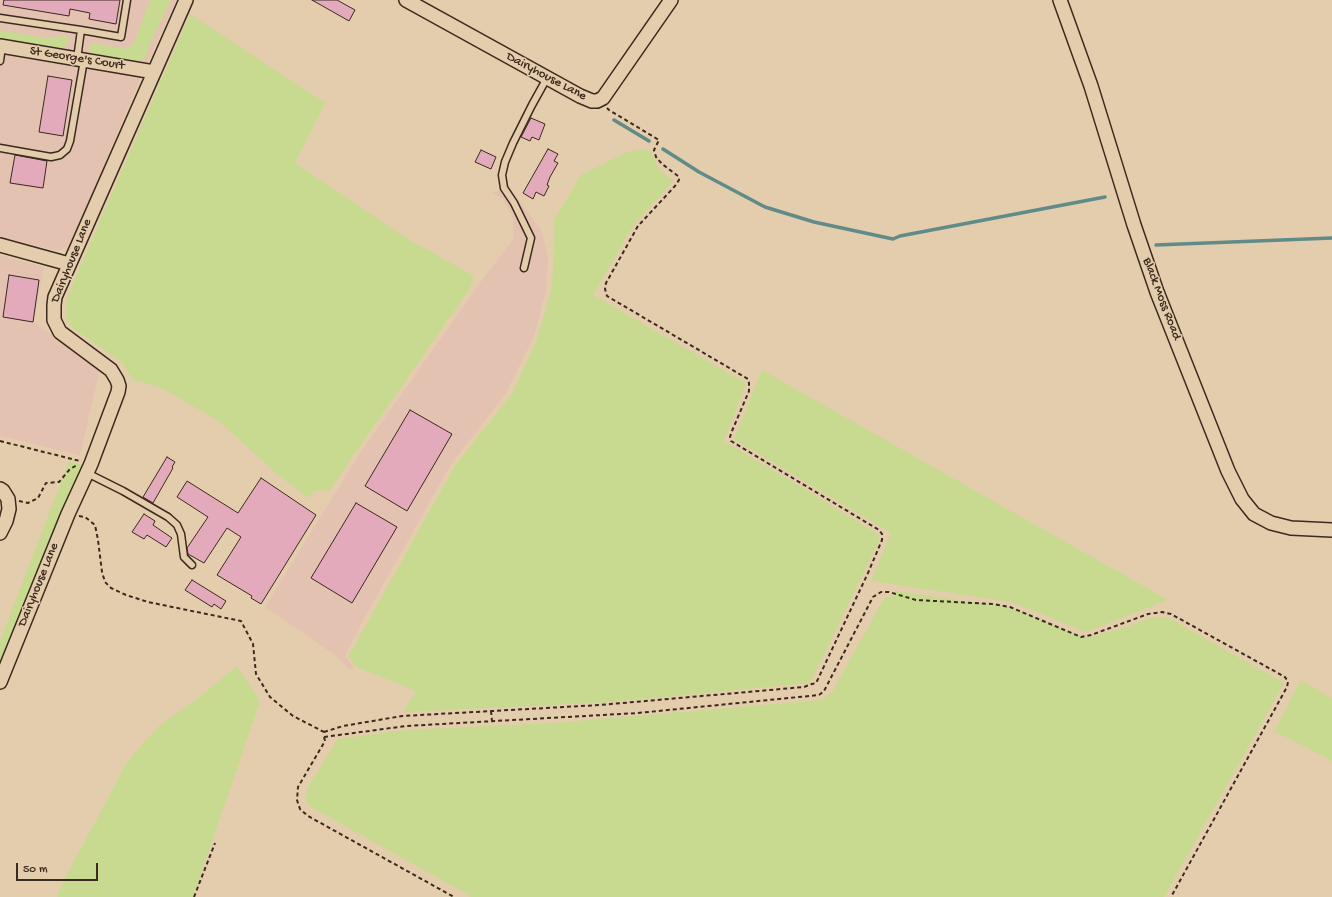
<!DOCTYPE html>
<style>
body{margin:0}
#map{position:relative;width:1332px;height:897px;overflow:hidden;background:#e4cdad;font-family:"Gochi Hand",sans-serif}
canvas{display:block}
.scale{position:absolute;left:16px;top:863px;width:82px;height:18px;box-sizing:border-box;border:2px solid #3b2a1e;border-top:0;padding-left:5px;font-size:12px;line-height:14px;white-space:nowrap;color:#3b2a1e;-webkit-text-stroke:3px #e4cdad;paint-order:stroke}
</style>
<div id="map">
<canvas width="1332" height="897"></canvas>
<div class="scale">50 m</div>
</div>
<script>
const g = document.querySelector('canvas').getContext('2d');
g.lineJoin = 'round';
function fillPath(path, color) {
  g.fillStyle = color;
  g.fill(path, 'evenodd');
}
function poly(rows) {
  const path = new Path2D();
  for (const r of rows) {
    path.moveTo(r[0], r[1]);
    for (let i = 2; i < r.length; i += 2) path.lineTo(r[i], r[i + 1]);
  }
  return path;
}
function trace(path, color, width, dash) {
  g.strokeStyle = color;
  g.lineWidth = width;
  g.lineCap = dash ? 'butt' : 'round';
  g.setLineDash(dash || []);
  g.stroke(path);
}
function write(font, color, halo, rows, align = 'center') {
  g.font = font + ' "Gochi Hand",sans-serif';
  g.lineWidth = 3;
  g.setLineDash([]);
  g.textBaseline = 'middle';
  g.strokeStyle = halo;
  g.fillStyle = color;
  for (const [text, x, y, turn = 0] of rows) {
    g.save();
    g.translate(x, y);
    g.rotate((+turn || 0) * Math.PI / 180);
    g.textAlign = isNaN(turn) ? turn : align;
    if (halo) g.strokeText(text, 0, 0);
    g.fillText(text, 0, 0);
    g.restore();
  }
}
fillPath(poly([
 [0,0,177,0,150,56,78,226,67,248,58,251,0,237],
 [509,186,542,232,548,257,546,290,534,337,506,393,450,466,360,626,345,656,354,667,350,670,335,655,265,607,358,456,482,280,514,238,513,218,503,199,492,193],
 [0,255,44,267,34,322,100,369,80,455,0,436]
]), '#e4c2b1');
fillPath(poly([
 [150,0,171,0,148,48,147,56,139,61,131,61,93,55,89,51,91,43,128,49,134,43],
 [190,14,308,92,326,102,295,163,403,236,474,276,470,288,328,492,321,490,314,491,309,498,278,475,219,421,159,387,132,379,122,362,71,327,66,317,67,298,77,274],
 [0,30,46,38,54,38,60,36,68,37,69,40,66,46,62,48,51,48,0,39],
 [642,149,652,152,656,164,662,173,674,180,634,225,593,295,746,383,724,441,803,488,876,533,879,537,879,541,810,683,611,702,403,712,416,691,357,667,348,657,393,577,454,467,512,394,537,339,552,288,554,247,554,220,581,175,627,152],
 [762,370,1168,600,1086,632,1011,602,871,581,891,533,734,439],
 [69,461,84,465,0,669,0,641],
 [897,591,1008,607,1086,638,1126,627,1149,618,1167,617,1284,683,1164,897,471,897,465,893,311,807,306,800,307,788,338,739,405,730,552,723,821,700,832,692,883,600],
 [237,666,260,701,193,897,57,897,64,880,129,759,159,726,202,695],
 [1301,680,1332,698,1332,761,1278,733,1274,732]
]), '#c7da8f');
trace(poly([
 [614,120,649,141],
 [663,149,699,172,765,207,814,222,893,239,900,236,1105,197],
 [1156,245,1332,238]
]), '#608b89', 3.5);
const building = poly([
 [4,0,120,0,116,24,89,19,90,13,70,9,69,16,3,5,4,0],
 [312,0,337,0,355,10,349,21,312,0],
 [48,76,72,80,63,136,39,132,48,76],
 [531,118,545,124,539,140,532,137,530,141,521,137,531,118],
 [548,149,558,154,554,161,558,163,550,177,547,185,549,186,544,196,536,192,533,199,523,193,548,149],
 [481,150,496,157,491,169,475,162,481,150],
 [15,155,47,161,43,188,10,183,15,155],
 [9,275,39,280,33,322,3,317,9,275],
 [410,410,452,434,407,511,365,486,410,410],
 [167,457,175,462,172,467,173,468,153,503,143,497,167,457],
 [261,478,316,515,261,604,251,598,252,596,217,575,241,537,227,528,204,563,188,554,187,548,208,517,177,497,187,481,238,513,261,478],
 [356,503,397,527,352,603,311,578,356,503],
 [144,514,155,521,153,525,172,538,166,547,147,535,144,539,132,532,144,514],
 [192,580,226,601,221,609,214,604,212,607,185,590,192,580]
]);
fillPath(building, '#e3aabb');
trace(building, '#3b2a1e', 1);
const service = poly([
 [0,18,81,30,77,59],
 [81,30,121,37,127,0],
 [0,61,2,46],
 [0,148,51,157,60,155,67,149,70,141,84,60],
 [524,268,531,238,514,203,504,188,502,175,505,162,513,143,532,105,547,78],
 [87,473,123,491,168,517,177,525,181,534,184,557,192,565]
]);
const minor = poly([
 [406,0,580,96,592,101,597,101,603,98,671,0],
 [1060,0,1091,86,1134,225,1157,292,1228,471,1242,499,1254,514,1271,523,1291,528,1332,530],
 [0,46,154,72],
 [0,245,69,264],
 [0,489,3,491,8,499,9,509,6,521,0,533],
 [0,682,68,514,91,464,118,392,119,386,117,380,111,370,60,332,54,320,54,305,55,297,186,0]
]);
trace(service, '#3b2a1e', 9);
trace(minor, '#3b2a1e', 16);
trace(poly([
 [0,441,80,461],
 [19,501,28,503,38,498,46,483,59,482,70,469,77,465],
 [79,516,85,517,95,525,98,540,102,572,105,582,111,588,126,595,148,602,241,621,253,644,256,674,270,697,293,716,324,732],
 [491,711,492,721],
 [324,732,343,726,402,716,600,705,804,687,812,684,816,683,818,679,868,573,882,540,882,534,879,530,731,441,730,437,732,431,749,391,749,383,748,379,607,296,605,289,606,283,638,226,675,186,679,180,678,176,662,164,656,157,654,150,659,140,609,110,607,108],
 [324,737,406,726,638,713,819,695,824,691,873,597,881,592,889,592,916,600,993,604,1010,607,1081,637,1091,635,1148,614,1162,612,1171,614,1285,677,1288,682,1287,687,1171,897],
 [324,737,325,741,298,787,297,800,300,809,308,816,454,897],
 [194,897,215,843]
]), '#3b2a1e', 2, [4, 3]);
trace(service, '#e4cdad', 6);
trace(minor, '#e4cdad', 13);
write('13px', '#3b2a1e', '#e4cdad', [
 ["St George's Court",77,59,9],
 ["Dairyhouse Lane",546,77,28],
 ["Dairyhouse Lane",72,261,-68],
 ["Black Moss Road",1161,299,69],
 ["Dairyhouse Lane",39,585,-68]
]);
</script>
